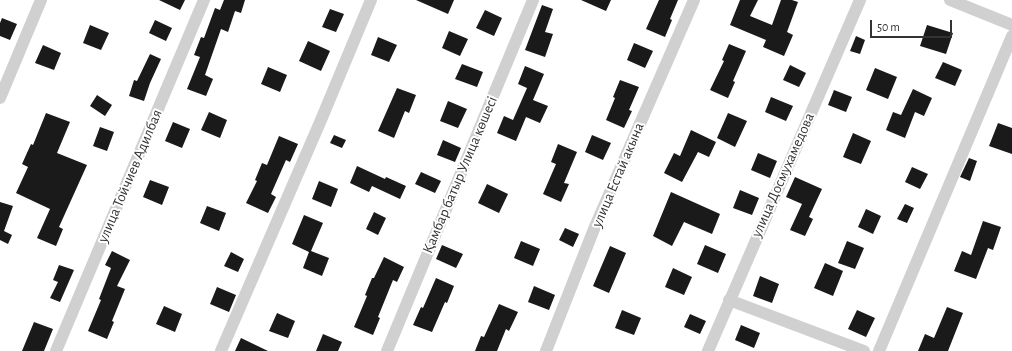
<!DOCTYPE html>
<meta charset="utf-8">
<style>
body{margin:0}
#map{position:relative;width:1012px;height:351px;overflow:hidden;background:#fff;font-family:"Alegreya Sans",sans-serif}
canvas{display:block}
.scale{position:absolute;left:870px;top:20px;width:82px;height:18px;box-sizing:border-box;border:2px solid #333;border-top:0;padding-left:5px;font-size:12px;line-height:14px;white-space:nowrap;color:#333;-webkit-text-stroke:3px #fff;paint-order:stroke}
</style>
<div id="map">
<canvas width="1012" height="351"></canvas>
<div class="scale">50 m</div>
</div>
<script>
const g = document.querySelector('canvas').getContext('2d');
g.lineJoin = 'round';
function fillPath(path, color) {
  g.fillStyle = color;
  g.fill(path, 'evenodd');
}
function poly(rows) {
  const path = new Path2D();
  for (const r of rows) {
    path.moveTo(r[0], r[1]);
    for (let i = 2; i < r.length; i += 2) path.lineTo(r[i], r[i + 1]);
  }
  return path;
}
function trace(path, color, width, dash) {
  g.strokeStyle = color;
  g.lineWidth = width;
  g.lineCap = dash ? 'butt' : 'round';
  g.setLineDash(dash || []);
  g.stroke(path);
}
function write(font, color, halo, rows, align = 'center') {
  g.font = font + ' "Alegreya Sans",sans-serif';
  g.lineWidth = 4;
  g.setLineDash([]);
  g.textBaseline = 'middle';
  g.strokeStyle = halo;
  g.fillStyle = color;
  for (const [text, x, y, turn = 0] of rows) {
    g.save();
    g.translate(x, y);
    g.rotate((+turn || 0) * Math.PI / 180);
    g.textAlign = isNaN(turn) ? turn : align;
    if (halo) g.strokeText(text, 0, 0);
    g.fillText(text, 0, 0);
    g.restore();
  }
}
fillPath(poly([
 [159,0,185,0,180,10],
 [224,0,245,0,241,13,235,11,228,32,221,29,205,75,213,79,206,96,187,89,200,57,194,55,201,37,204,38,215,8,220,10],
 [416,0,454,0,448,14],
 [581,0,611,0,606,11],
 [659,0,678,0,670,19,672,20,665,37,646,29],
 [740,0,758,0,750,16,772,25,781,0,792,0,798,2,787,32,793,35,784,56,763,47,766,40,730,25],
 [542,5,553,9,545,32,553,34,545,57,525,50],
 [330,9,344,14,336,32,322,27],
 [485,10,502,18,494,36,476,28],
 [2,18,17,24,10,40,0,36,0,23],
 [155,20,172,28,166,41,149,33],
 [90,25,109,33,101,50,83,43],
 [927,25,953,33,946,54,920,46],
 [449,31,468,39,460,56,442,48],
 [856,36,865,40,860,54,850,51],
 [378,37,397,45,389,62,371,55],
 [308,41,330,51,321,71,299,61],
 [634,43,653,51,645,68,627,60],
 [729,44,746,51,733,81,735,82,728,98,710,90,724,61,722,60],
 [43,45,61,53,54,70,35,63],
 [150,54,161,59,150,83,144,101,129,96,134,80,137,81],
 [943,62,962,70,955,86,935,78],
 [462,64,483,72,477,87,455,79],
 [790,65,806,73,799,87,783,80],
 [525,66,544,74,533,100,548,106,540,123,526,117,516,141,497,133,504,116,513,120,527,88,518,84],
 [268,67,287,75,280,92,261,84],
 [875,68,897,77,888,99,866,90],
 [620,80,639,87,629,110,632,111,624,128,606,120,615,98,613,97],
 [397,88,416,95,409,113,405,111,394,138,378,131],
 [913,89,932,98,924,116,915,112,905,138,886,130,893,112,901,115],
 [834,90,852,97,846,112,828,105],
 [97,95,112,105,105,116,90,106],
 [771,97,793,106,786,121,765,112],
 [448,101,467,109,458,128,440,121],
 [209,112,227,120,220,138,201,130],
 [46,113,70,122,57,153,87,165,59,227,63,229,56,246,37,238,50,209,16,193,28,167,22,164,31,144,33,145],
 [728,113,747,121,735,147,717,138],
 [173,122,190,129,182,148,165,141],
 [998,123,1012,128,1012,154,989,146],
 [100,127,114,132,107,151,93,146],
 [691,130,716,142,709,157,698,152,682,182,664,173,674,153,680,156],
 [853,133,871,141,861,164,843,157],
 [334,135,346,140,342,148,330,143],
 [592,135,611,143,603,160,585,152],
 [279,136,298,144,290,162,286,160,271,194,276,197,268,213,246,203,257,181,255,180,262,163,267,165],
 [443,140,461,148,455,162,437,155],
 [558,144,577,152,564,183,569,184,561,202,543,194,556,164,551,162],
 [758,153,777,161,770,178,751,170],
 [969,158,977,161,970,181,960,177],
 [357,166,385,179,386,177,406,186,400,199,372,186,369,192,350,183],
 [912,167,928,174,920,189,905,182],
 [421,172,441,181,435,193,415,184],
 [795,177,822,189,809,217,813,219,805,236,790,230,802,204,786,197],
 [150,180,169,187,162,205,143,197],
 [319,181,338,189,331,207,312,199],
 [487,184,508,194,499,213,478,203],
 [740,190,759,198,752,215,733,208],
 [671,192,720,214,712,234,684,222,672,246,653,236],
 [0,202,13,206,4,231,12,235,8,244,0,240],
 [905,204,914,208,907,223,897,219],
 [207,206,226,213,219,231,200,223],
 [866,209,881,216,873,234,858,227],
 [374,212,386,218,378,235,366,229],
 [304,215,323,223,311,251,329,258,322,276,303,268,309,252,292,244],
 [983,221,1001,227,993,250,988,248,976,279,954,271,962,251,971,255],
 [565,228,579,234,573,247,559,240],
 [521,241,540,249,533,266,514,258],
 [847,241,864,248,855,269,838,263],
 [442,245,463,254,456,268,436,259],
 [705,245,726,254,718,273,697,264],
 [610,246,626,253,609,293,593,286],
 [112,251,130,260,117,286,125,289,112,321,114,322,107,339,88,331,101,300,99,299,111,268,105,265],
 [231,252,244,259,238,272,224,266],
 [384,257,404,267,397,282,393,280,378,317,380,318,373,335,354,327,367,296,365,295,372,278,374,278],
 [825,263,843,271,833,296,814,288],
 [59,265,74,270,60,302,50,298,58,282,53,280],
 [673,268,692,277,684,295,665,287],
 [760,276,779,284,772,303,753,296],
 [436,278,454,286,447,303,445,302,432,332,413,325,421,307,423,308],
 [534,286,555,295,549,310,528,302],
 [217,287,236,295,229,312,210,304],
 [499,304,518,312,509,331,506,329,497,351,475,351,481,336,484,337],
 [164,306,182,314,175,332,156,324],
 [947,307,963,313,948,351,918,351,925,334,934,338],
 [622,310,641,318,634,335,615,328],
 [857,310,875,318,866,337,848,329],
 [277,313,295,321,288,338,269,331],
 [690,314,706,321,700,334,684,327],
 [34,322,53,329,44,351,22,351],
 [741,325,760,333,754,348,735,340],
 [323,334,342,342,338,351,316,351],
 [241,338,268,351,235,351]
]), '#1a1a1a');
trace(poly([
 [950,0,1012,25],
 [0,98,41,0],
 [729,300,864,351],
 [56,351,204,0],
 [221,351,321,120,371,0],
 [387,351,533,0],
 [546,351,594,229,694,0],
 [708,351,860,0],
 [879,351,1012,36]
]), '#d0d0d0', 12);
write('15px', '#333', '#fff', [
 ["Қамбар батыр Улица көшесі",460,175,-67],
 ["улица Естай акына",618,175,-67],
 ["улица Досмухамедова",783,175,-66],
 ["улица Тойчиев Адилбая",130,176,-67]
]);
</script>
